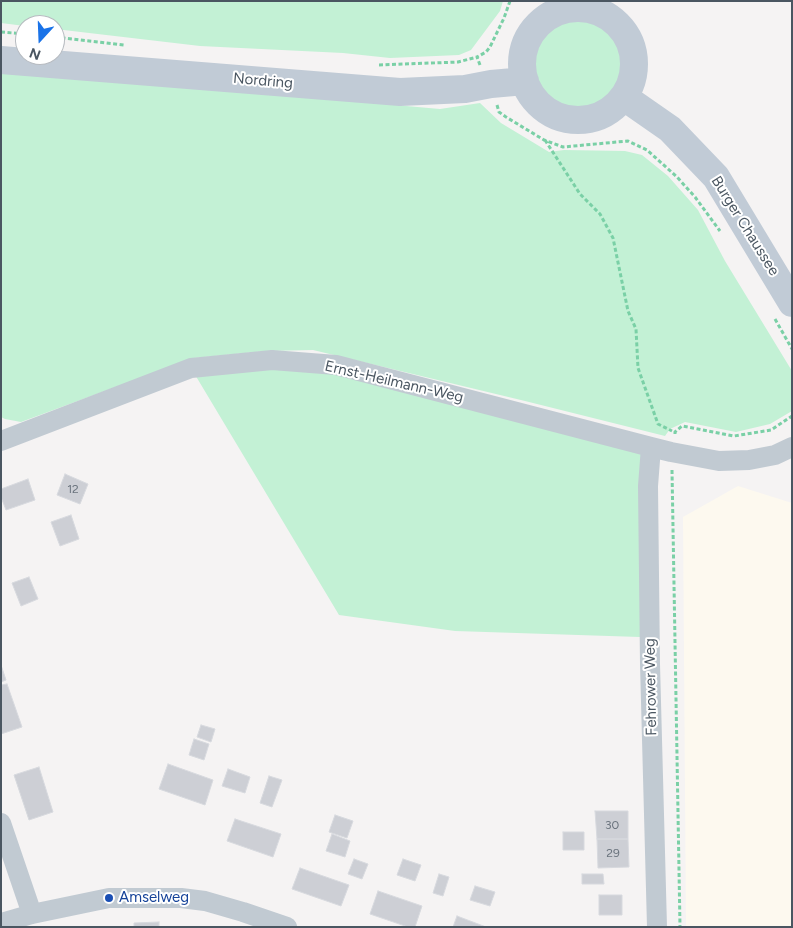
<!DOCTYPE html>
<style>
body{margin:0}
#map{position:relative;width:793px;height:928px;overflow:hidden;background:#f5f3f3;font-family:Figtree,sans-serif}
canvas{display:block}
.frame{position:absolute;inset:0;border:2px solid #4a5661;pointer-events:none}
.north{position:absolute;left:15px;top:15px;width:50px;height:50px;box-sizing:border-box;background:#fff;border:1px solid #b7bbc0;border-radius:50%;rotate:200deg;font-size:14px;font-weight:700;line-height:20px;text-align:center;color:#4a5661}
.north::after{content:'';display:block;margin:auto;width:18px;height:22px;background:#1a73e8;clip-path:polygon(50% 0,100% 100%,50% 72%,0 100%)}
</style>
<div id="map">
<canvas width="793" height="928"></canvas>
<div class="frame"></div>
<div class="north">N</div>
</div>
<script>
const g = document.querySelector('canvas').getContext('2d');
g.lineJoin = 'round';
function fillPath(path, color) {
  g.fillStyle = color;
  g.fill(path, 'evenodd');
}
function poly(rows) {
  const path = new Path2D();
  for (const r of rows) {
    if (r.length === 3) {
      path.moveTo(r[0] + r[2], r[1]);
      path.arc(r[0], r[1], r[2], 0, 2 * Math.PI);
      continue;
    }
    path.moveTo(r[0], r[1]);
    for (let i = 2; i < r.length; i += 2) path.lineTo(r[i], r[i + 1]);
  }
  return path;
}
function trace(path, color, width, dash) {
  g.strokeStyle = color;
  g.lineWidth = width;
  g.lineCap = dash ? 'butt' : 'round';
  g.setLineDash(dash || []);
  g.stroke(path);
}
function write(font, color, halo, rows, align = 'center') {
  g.font = font + ' Figtree,sans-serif';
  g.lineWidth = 4;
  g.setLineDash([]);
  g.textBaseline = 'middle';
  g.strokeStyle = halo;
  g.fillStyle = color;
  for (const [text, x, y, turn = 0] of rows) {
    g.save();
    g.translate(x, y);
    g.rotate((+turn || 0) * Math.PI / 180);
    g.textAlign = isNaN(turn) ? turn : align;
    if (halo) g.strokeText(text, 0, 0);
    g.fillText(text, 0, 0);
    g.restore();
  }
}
fillPath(poly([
 [738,486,792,503,792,927,686,927,683,517]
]), '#fdf9ef');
fillPath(poly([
 [1,1,503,1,500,11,471,50,459,55,390,58,343,53,200,46,55,29,55,25,25,25,25,26,1,23],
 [577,63,45],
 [1,70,440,109,480,103,501,123,549,152,564,150,625,151,642,155,668,176,698,210,725,261,792,371,792,411,770,424,736,432,685,422,670,429,665,436,525,401,313,350,266,351,194,358,21,422,5,419,1,417],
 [272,360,651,447,640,637,455,631,339,615,191,368]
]), '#c3f1d5');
const building = poly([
 [65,474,88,484,80,504,57,495,65,474],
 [28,479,35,500,6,510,1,497,1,489,28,479],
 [71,515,79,539,60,546,51,522,71,515],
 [29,577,38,599,21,606,12,583,29,577],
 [1,665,6,680,1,682,1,665],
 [7,684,22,727,1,734,1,685,7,684],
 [201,725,215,729,211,742,197,737,201,725],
 [194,739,209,744,204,760,189,755,194,739],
 [168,764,213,780,205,805,159,789,168,764],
 [39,767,53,812,29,820,14,775,39,767],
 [228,769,250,777,245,793,222,786,228,769],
 [269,776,282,780,272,807,260,803,269,776],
 [595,811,628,811,628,839,597,839,595,811],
 [335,815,353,821,347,838,329,832,335,815],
 [235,819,281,834,273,857,227,841,235,819],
 [563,832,584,832,584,850,563,850,563,832],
 [332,834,350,841,345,857,326,851,332,834],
 [597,839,628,839,629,867,598,868,597,839],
 [354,859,368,864,362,879,348,874,354,859],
 [403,859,421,865,415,881,397,875,403,859],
 [300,868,349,885,341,906,292,889,300,868],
 [439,874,449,877,443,896,433,893,439,874],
 [582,874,603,874,604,884,582,884,582,874],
 [475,886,495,892,490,906,470,900,475,886],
 [378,891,422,906,415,927,408,927,370,914,378,891],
 [599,895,622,895,622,915,599,915,599,895],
 [457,916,486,927,453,927,457,916],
 [159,922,159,927,134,927,134,923,159,922]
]);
fillPath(building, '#cdcfd5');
trace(building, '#d7d9de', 1);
trace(poly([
 [1,32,25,34],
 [55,37,124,45],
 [379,65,458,62,477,57],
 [480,65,477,57,486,52,490,47,504,18,510,1],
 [497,105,499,112,506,117,544,140,563,147,628,141,647,150,677,177,695,197,720,231],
 [545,140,580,194,600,214,613,238,628,311,636,329,638,368,658,424,672,431],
 [775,319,792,349],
 [675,434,675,432,682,426,734,436,771,430,792,416],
 [672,470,680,927]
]), '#7ad0a6', 3, [4, 2.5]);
trace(poly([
 [1,441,191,368,272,360,336,365,651,447,671,452,719,461,749,460,775,455,792,447],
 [651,447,648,486,650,664,657,927],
 [1,823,32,914],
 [1,923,32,914,109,898,181,898,205,901,243,912,287,927]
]), '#c1cad2', 20);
trace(poly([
 [578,64,56],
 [1,60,400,92,465,89,491,84,525,81],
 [624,97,670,129,716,177,792,303]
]), '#c1cbd6', 28);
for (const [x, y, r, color] of [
 [109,898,5,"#1a4fb4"]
]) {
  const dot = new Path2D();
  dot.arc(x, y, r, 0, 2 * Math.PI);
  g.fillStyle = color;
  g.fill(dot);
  trace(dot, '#fff', 2);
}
write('12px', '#6b747e', null, [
 ["12",73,489],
 ["30",612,825],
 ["29",613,853]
]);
write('15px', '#4a5661', '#fff', [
 ["Nordring",263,81,5],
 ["Burger Chaussee",745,226,58],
 ["Ernst-Heilmann-Weg",394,382,13],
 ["Fehrower Weg",651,687,-91]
]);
write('15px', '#164399', '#fff', [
 ["Amselweg",119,898]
], 'left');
</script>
